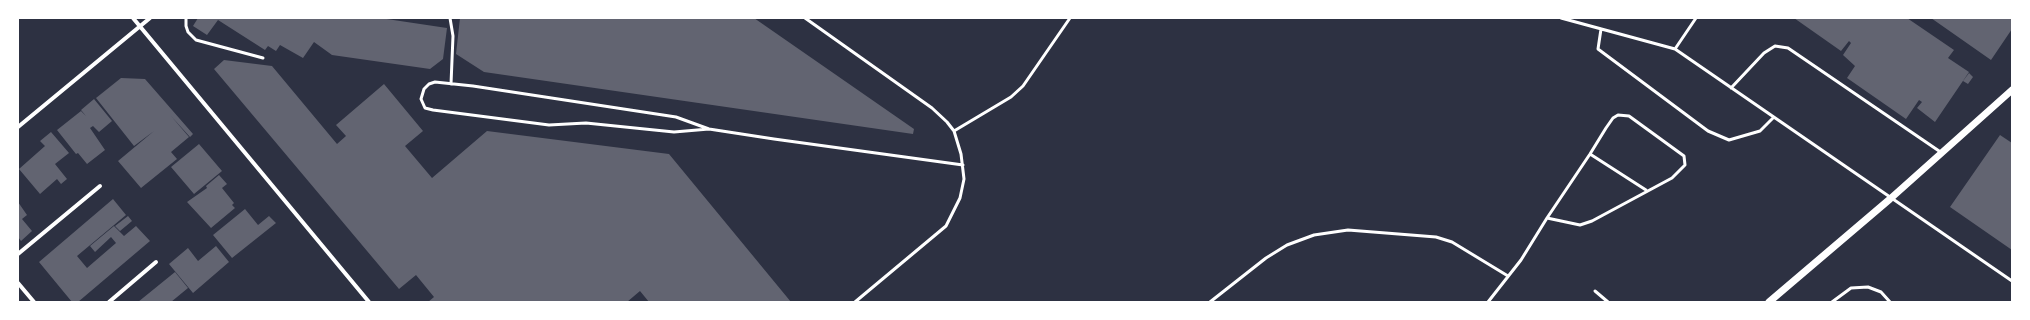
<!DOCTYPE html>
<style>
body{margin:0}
#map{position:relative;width:2030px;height:320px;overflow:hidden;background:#2d3142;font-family:Ubuntu,sans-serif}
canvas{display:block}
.frame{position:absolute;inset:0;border:19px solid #fff;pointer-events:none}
</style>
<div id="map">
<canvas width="2030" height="320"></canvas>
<div class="frame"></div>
</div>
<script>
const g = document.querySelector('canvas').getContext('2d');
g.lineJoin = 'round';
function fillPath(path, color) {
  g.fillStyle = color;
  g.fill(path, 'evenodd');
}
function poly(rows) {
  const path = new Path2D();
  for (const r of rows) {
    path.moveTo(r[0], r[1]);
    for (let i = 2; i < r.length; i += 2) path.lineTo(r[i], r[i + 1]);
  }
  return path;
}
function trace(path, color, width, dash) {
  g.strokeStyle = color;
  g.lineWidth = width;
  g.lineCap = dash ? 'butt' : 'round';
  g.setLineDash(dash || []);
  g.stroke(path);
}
fillPath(poly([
 [198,18,380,18,447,28,443,59,430,69,332,55,314,42,303,58,280,45,276,51,268,46,265,50,218,20,207,35,193,26],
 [460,18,754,18,914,129,913,134,484,72,456,54],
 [1794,18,1907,18,1954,50,1948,58,1969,72,1935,122,1917,108,1922,102,1919,100,1906,119,1847,78,1855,66,1843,55,1851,43,1849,41,1841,51],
 [1931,18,2012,18,2012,29,1991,60],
 [224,60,272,66,337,144,346,136,336,125,384,84,423,131,405,146,432,178,487,131,669,154,791,302,649,302,640,291,627,302,428,302,434,297,416,275,399,289,214,69],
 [1969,73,1973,77,1968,84,1963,81],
 [121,78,145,79,193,134,190,137,171,116,189,137,171,152,177,159,141,188,118,161,154,131,134,146,96,98],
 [94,99,112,121,99,132,93,126,90,128,105,150,87,164,78,153,76,154,57,130,81,111,86,116,81,110],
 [51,132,69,153,55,164,67,179,61,184,57,179,40,194,19,169,45,146,40,141],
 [2000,135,2012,143,2012,250,1950,207],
 [199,144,222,171,194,194,171,167],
 [219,175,227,184,222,188,234,203,232,205,235,208,211,228,187,202,207,188,206,186],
 [113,199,126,215,77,256,87,268,116,243,111,237,95,252,90,246,114,226,124,236,136,226,150,241,78,302,72,302,39,262],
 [18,202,27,215,22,219,32,231,21,241,18,237],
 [245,209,258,225,269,216,276,223,232,258,213,235],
 [128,216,132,221,120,231,115,226],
 [216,246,229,262,193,293,169,264,188,248,198,261],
 [175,272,188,288,171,302,138,302]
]), '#626471');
trace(poly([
 [186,18,186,26,188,32,196,40,263,58],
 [450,18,453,36,451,84],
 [805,18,932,108,947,122,954,131,961,154,964,179,960,198,946,226,855,302],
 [1561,18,1675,49,2012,281],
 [1601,29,1598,49,1708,131,1729,140,1760,131,1773,118],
 [1675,49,1696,18],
 [1731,88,1764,53,1775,46,1788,48,1942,153],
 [709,129,674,132,586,123,549,125,433,110,425,108,421,99,424,89,429,84,435,82,473,86,676,117,709,129,774,139,963,165],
 [954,131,1011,97,1023,86,1070,18],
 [1590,154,1646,190],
 [1595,291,1608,302],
 [1210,302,1266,258,1287,245,1314,235,1348,230,1436,237,1452,242,1508,276],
 [1488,302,1521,260,1547,218,1590,154,1606,128,1613,118,1618,115,1629,116,1684,156,1685,165,1672,178,1592,221,1580,225,1547,218],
 [1832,302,1851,288,1868,287,1881,292,1890,302]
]), '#fff', 3);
trace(poly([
 [133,18,369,302],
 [18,127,150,18],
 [18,254,100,186],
 [18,283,34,302],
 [109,302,156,262]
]), '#fff', 4);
trace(poly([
 [1769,302,1890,199,2012,90]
]), '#fff', 7);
</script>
